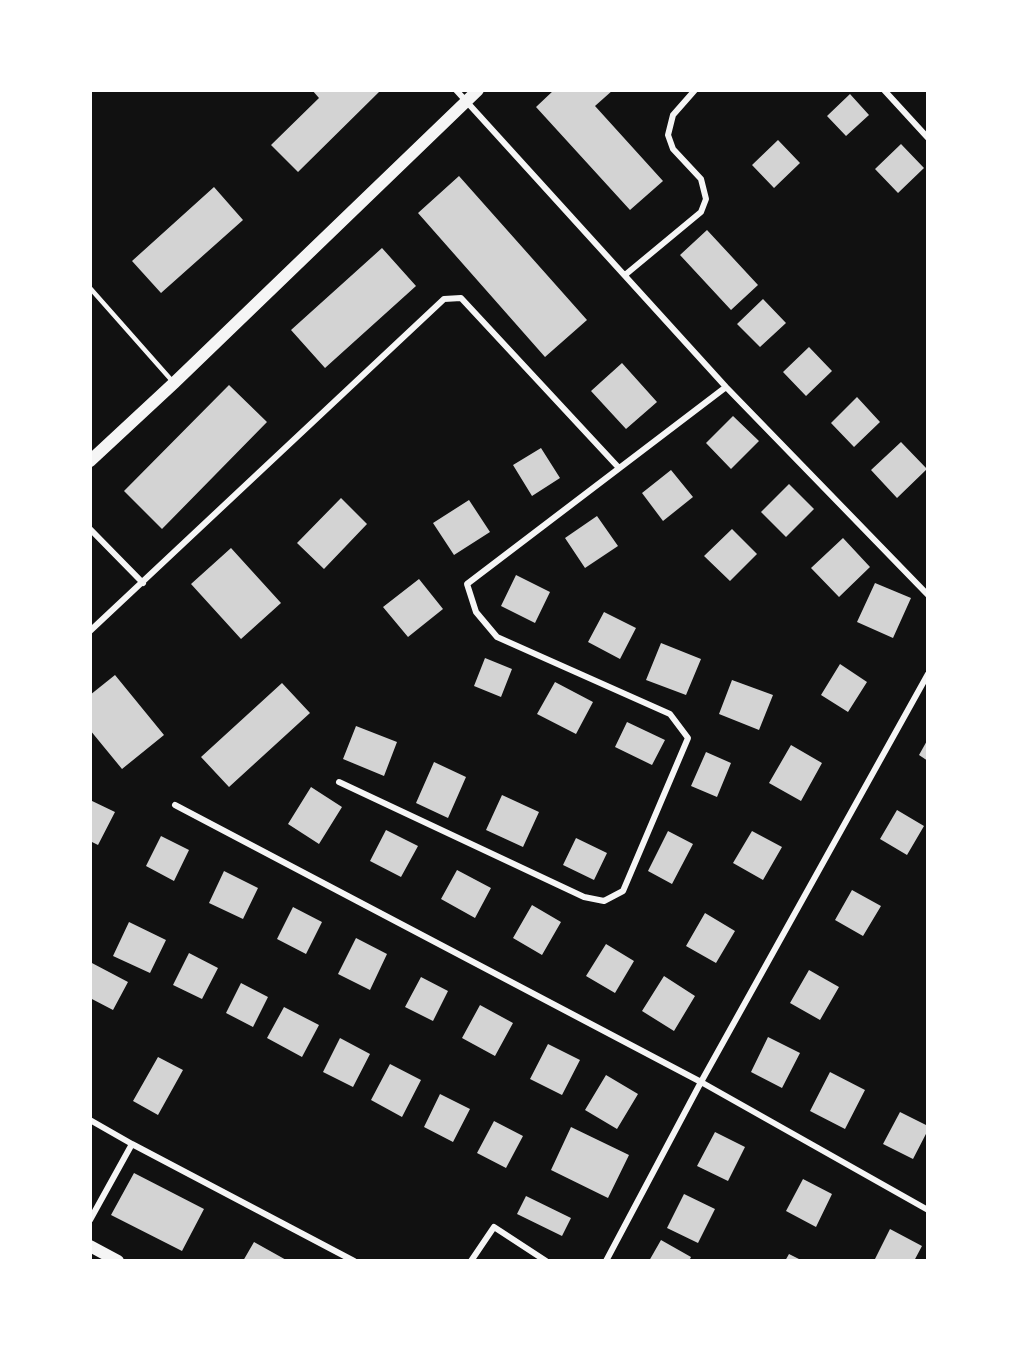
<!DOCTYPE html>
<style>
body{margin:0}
#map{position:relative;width:1018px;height:1351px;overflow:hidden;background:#111;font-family:"Golos Text",sans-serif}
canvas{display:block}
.frame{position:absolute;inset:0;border:92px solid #fff;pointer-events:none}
</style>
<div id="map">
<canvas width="1018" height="1351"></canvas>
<div class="frame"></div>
</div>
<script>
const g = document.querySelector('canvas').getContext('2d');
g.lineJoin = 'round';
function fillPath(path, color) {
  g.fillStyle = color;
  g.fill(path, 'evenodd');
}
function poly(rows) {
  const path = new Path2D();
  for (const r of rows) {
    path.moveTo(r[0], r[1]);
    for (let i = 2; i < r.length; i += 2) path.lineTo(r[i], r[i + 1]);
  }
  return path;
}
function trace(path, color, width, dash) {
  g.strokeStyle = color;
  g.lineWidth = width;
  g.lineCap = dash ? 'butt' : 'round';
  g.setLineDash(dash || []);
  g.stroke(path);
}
fillPath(poly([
 [312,90,377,90,379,92,298,172,271,145,319,98],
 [554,90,613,90,595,106,663,181,630,210,536,107],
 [850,94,869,115,846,136,827,116],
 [778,140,800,163,774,188,752,165],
 [901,144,924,168,898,193,875,169],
 [459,176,587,320,545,357,418,213],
 [214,187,243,220,161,293,132,261],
 [707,230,758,285,731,310,680,255],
 [382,248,416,286,325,368,291,330],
 [763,299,786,323,760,347,737,324],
 [809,347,832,371,806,396,783,372],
 [622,363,657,402,626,429,591,391],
 [229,385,267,422,162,529,124,491],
 [857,397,880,422,854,447,831,423],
 [733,416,759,441,731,469,706,443],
 [901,442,927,469,897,498,871,470],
 [541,448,560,478,532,496,513,465],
 [671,470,693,497,663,521,642,493],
 [789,484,814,509,786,537,761,512],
 [341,498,367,524,324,569,297,543],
 [469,500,490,532,454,555,433,523],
 [597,516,618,546,585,568,565,538],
 [732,529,757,554,730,581,704,556],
 [843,538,870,567,839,597,811,568],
 [231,548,281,603,241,639,191,584],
 [516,575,550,592,535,623,501,606],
 [419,579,443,609,408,637,383,607],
 [875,583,911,598,893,638,857,622],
 [604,612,636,628,620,659,588,642],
 [661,643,701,659,686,695,646,680],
 [485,658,512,669,501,697,474,686],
 [840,664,867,682,848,712,821,695],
 [115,675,164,735,122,769,90,730,90,695],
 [732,680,773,695,759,730,719,714],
 [555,682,593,702,576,734,537,714],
 [282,683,310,713,229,787,201,757],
 [627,722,665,740,652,765,615,747],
 [356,726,397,742,384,776,343,759],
 [928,739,928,761,919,755],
 [791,745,822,763,801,801,769,783],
 [706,752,731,763,717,797,691,786],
 [434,762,466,777,448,818,416,803],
 [311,787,342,807,319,844,288,824],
 [502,795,539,812,523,847,486,830],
 [90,800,115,812,98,845,90,841],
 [897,810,924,826,907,855,880,839],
 [386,830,418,846,401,877,370,861],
 [668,831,693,844,672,884,648,871],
 [752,831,782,847,763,880,733,863],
 [161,836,189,850,174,881,146,866],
 [576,838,607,853,594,880,563,865],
 [457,870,491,888,475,918,441,899],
 [224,871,258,888,243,919,209,903],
 [852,890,881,906,863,936,835,920],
 [532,905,561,922,542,955,513,938],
 [293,907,322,922,306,954,277,939],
 [705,913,735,931,716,963,686,946],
 [129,922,166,940,150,973,113,956],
 [356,938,387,954,370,990,338,974],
 [606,944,634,961,615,993,586,976],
 [189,953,218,968,202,999,173,985],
 [90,962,128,982,113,1010,90,998],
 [809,970,839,987,820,1020,790,1003],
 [664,976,695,996,674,1031,642,1011],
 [421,977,448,991,433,1021,405,1007],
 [241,983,268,997,253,1027,226,1013],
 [480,1005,513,1023,495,1056,462,1038],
 [284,1007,319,1025,302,1057,267,1038],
 [768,1037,800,1053,782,1088,751,1072],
 [340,1038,370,1054,353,1087,323,1072],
 [548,1044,580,1060,562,1095,530,1079],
 [158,1057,183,1070,158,1115,133,1101],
 [390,1064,421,1080,402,1117,371,1100],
 [830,1072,865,1090,845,1129,810,1111],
 [606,1075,638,1094,617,1129,585,1110],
 [440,1094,470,1109,453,1142,424,1127],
 [900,1112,928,1126,928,1130,913,1159,883,1144],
 [494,1121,523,1136,506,1168,477,1153],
 [571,1127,629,1155,608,1198,551,1170],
 [715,1132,745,1147,728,1181,697,1166],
 [134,1173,204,1209,182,1251,111,1215],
 [803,1179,832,1194,816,1227,786,1211],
 [684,1194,715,1209,698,1243,667,1228],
 [526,1196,571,1218,562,1236,517,1214],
 [890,1229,922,1246,914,1261,874,1261],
 [661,1240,691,1257,689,1261,649,1261],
 [254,1242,288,1261,243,1261],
 [789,1254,803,1261,785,1261]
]), '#d3d3d3');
trace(poly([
 [90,288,174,383]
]), '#f5f5f5', 4.5);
trace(poly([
 [456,90,726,387,928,595],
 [884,90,928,138],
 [625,275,701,212,706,199,701,179,673,149,668,135,673,115,695,90],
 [90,529,143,583],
 [90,631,444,299,461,298,619,468],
 [339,782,584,897,604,901,623,891,688,738,670,714,497,637,476,612,467,584,726,387],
 [175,805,701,1082,928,1210],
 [90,1120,132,1144,354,1261],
 [90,1220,132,1144],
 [471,1261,494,1227,546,1261],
 [606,1261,701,1082,928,674]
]), '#f5f5f5', 6);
trace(poly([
 [90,461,174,383,478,90],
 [90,1246,118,1261]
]), '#f5f5f5', 12);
</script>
